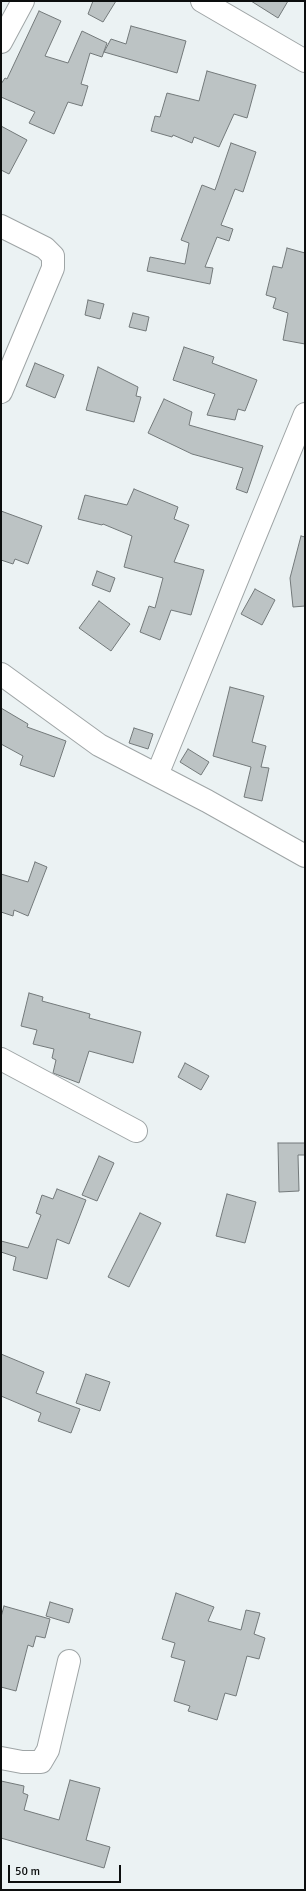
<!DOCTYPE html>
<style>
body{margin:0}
#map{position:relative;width:306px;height:1891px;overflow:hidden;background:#ebf2f3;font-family:Signika,sans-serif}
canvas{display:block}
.frame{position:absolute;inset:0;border:2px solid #0c0e0e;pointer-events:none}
.scale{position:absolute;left:8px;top:1865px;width:113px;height:18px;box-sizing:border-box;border:2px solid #0c0e0e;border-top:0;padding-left:5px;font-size:12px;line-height:14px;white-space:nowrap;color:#0c0e0e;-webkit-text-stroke:3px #ebf2f3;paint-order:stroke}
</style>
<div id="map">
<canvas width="306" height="1891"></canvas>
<div class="frame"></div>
<div class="scale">50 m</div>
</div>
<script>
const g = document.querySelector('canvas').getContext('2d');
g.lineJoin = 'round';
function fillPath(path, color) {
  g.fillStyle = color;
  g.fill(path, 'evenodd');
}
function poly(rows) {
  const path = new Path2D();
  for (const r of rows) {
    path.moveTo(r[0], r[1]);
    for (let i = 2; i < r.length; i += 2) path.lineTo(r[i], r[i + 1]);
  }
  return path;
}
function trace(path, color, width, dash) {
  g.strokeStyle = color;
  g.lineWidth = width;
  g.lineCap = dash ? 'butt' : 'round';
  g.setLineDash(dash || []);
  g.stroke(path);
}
const building = poly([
 [93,1,116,1,103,22,88,14,93,1],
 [251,1,288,1,278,18,251,1],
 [39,11,61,21,45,56,68,63,82,31,107,43,102,57,90,53,81,84,88,86,82,106,68,102,54,134,29,123,35,112,1,97,1,84,5,78,7,79,39,11],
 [131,26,186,41,177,73,104,52,111,39,126,44,131,26],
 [207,71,256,85,247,118,234,114,219,147,194,137,192,143,173,135,172,137,151,131,155,116,160,117,167,93,199,101,207,71],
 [1,126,27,140,9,174,1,170,1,126],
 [231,143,256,152,243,192,235,189,221,225,233,229,229,241,217,237,205,267,213,268,210,284,147,271,150,257,185,264,189,243,181,240,202,185,215,190,231,143],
 [287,248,305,253,305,344,283,340,288,313,273,308,276,298,266,295,273,266,282,268,287,248],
 [88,300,104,304,100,319,85,315,88,300],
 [133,313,149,317,146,331,129,327,133,313],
 [184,347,214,357,212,363,257,380,245,411,238,409,235,420,207,415,215,394,173,380,184,347],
 [35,363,64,375,55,398,26,386,35,363],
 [98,367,138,387,136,396,141,397,134,422,86,410,98,367],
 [164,399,192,412,189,425,263,446,247,493,236,489,243,468,192,454,148,433,164,399],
 [134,489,178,507,174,519,189,525,174,562,204,570,191,615,171,610,160,640,140,632,149,606,155,608,163,578,124,567,132,536,103,524,102,525,78,519,85,495,127,505,134,489],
 [1,511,42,526,28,564,15,559,13,564,1,560,1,511],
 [301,536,305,537,305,606,293,607,290,578,301,536],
 [97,571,115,578,110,592,92,585,97,571],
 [255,589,275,600,262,625,241,614,255,589],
 [99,601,130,624,111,651,79,628,99,601],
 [230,687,264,696,252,742,266,746,261,767,269,768,262,801,244,797,251,767,213,756,230,687],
 [1,708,28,724,27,727,66,741,54,777,20,765,23,756,1,744,1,708],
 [134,728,153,734,148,749,129,743,134,728],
 [188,749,209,762,201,775,180,762,188,749],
 [35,862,47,867,28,916,14,910,13,916,1,912,1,874,28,882,35,862],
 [29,993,43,997,42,1001,90,1014,89,1018,141,1032,133,1063,89,1051,79,1083,53,1073,56,1060,52,1058,54,1049,33,1044,37,1030,21,1026,29,993],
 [185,1063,209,1076,201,1090,178,1077,185,1063],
 [278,1143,305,1143,305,1155,298,1155,299,1191,279,1192,278,1143],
 [99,1156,114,1163,97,1201,82,1195,99,1156],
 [57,1189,86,1200,69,1244,57,1239,47,1279,13,1270,16,1257,1,1252,1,1241,28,1248,41,1215,36,1213,42,1195,53,1199,57,1189],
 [227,1194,256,1202,245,1243,216,1236,227,1194],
 [140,1213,161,1223,129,1287,108,1277,140,1213],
 [1,1354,44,1372,36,1393,80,1409,71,1433,38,1421,41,1413,1,1396,1,1354],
 [86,1374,110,1382,100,1411,76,1403,86,1374],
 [176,1593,214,1607,208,1621,241,1630,246,1610,260,1613,254,1634,265,1638,259,1659,247,1656,236,1696,225,1693,217,1720,188,1711,190,1706,174,1701,185,1661,171,1657,175,1643,162,1639,176,1593],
 [50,1602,73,1609,69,1623,46,1616,50,1602],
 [4,1606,50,1619,45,1638,36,1636,33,1647,28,1645,16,1691,1,1687,1,1617,4,1606],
 [70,1780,100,1788,86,1840,110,1847,104,1868,1,1838,1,1781,24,1786,23,1793,28,1795,24,1810,59,1820,70,1780]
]);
fillPath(building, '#bcc3c4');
trace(building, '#73797a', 1);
const minor = poly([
 [202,1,305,61],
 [1,42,23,1],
 [1,226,45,248,53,256,53,268,1,392],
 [1,674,99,745,207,801,305,856],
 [157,775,305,414],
 [1,1059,136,1131],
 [1,1758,22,1762,41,1762,48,1750,69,1661]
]);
trace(minor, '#9fa5a6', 24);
trace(minor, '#fff', 22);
</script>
